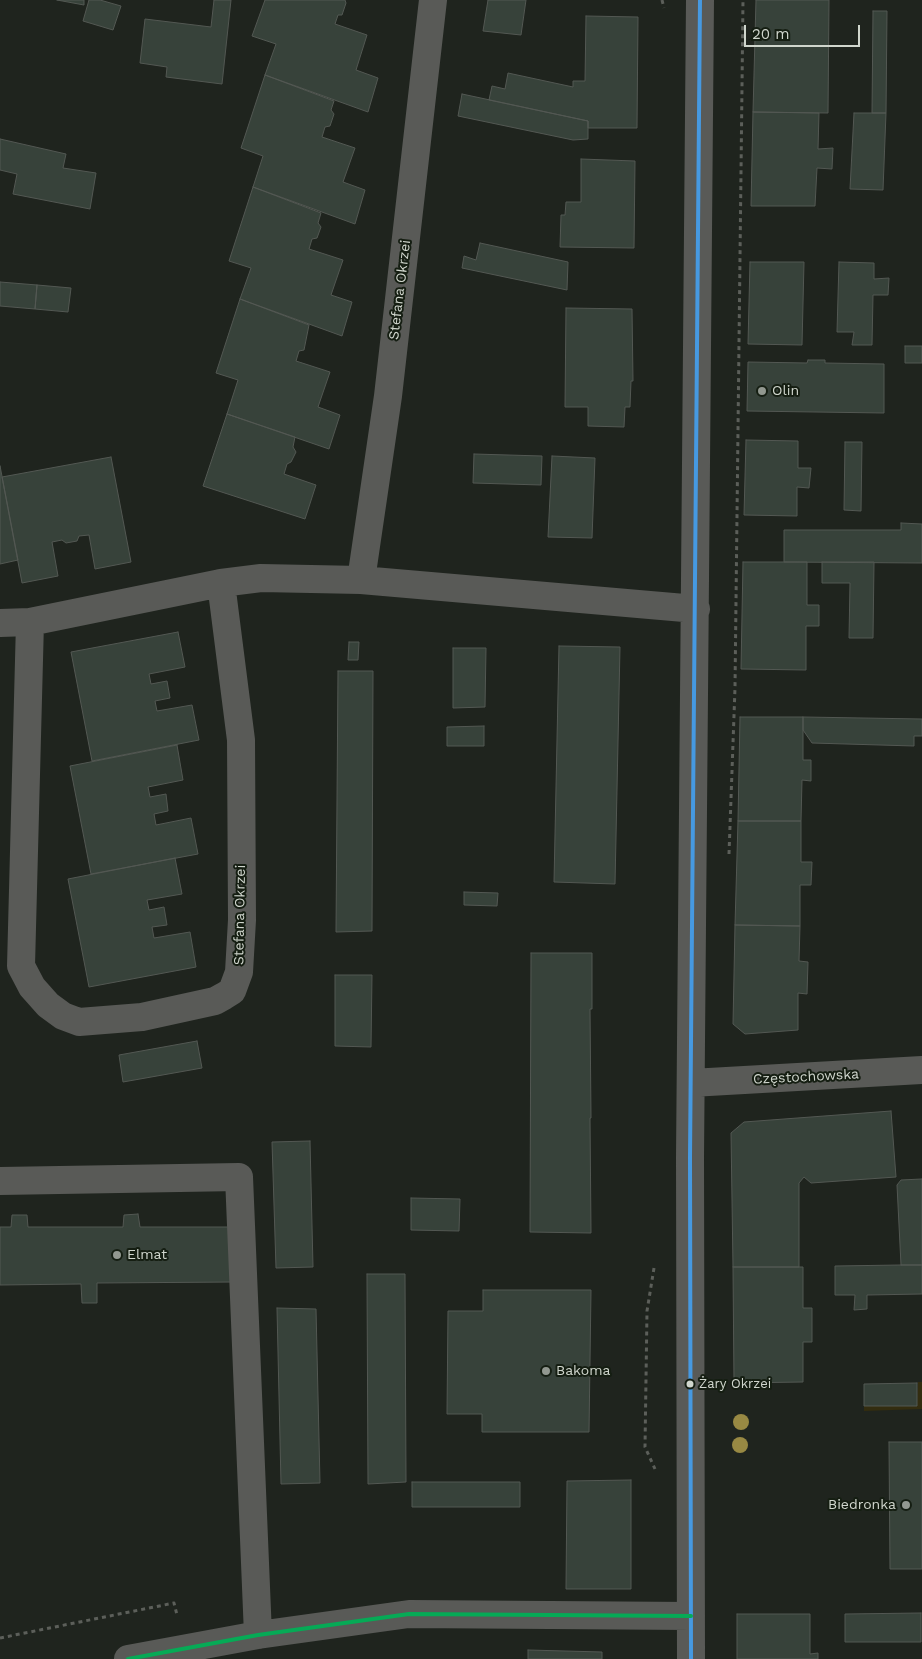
<!DOCTYPE html>
<meta charset="utf-8">
<style>
body{margin:0}
#map{position:relative;width:922px;height:1659px;overflow:hidden;background:#1f241e;font-family:"Work Sans",sans-serif}
canvas{display:block}
.scale{position:absolute;left:744px;top:25px;width:116px;height:22px;box-sizing:border-box;border:2px solid #d0d6cd;border-top:0;padding-left:6px;font-size:15px;line-height:18px;white-space:nowrap;color:#d0d6cd;-webkit-text-stroke:4px #151e12;paint-order:stroke}
</style>
<div id="map">
<canvas width="922" height="1659"></canvas>
<div class="scale">20 m</div>
</div>
<script>
const g = document.querySelector('canvas').getContext('2d');
g.lineJoin = 'round';
function fillPath(path, color) {
  g.fillStyle = color;
  g.fill(path, 'evenodd');
}
function poly(rows) {
  const path = new Path2D();
  for (const r of rows) {
    path.moveTo(r[0], r[1]);
    for (let i = 2; i < r.length; i += 2) path.lineTo(r[i], r[i + 1]);
  }
  return path;
}
function trace(path, color, width, dash) {
  g.strokeStyle = color;
  g.lineWidth = width;
  g.lineCap = dash ? 'butt' : 'round';
  g.setLineDash(dash || []);
  g.stroke(path);
}
function write(font, color, halo, rows, align = 'center') {
  g.font = font + ' "Work Sans",sans-serif';
  g.lineWidth = 4;
  g.setLineDash([]);
  g.textBaseline = 'middle';
  g.strokeStyle = halo;
  g.fillStyle = color;
  for (const [text, x, y, turn = 0] of rows) {
    g.save();
    g.translate(x, y);
    g.rotate((+turn || 0) * Math.PI / 180);
    g.textAlign = isNaN(turn) ? turn : align;
    if (halo) g.strokeText(text, 0, 0);
    g.fillText(text, 0, 0);
    g.restore();
  }
}
fillPath(poly([
 [918,1382,922,1382,922,1409,864,1411,864,1406,917,1406]
]), '#332d10');
const building = poly([
 [57,0,84,0,84,5,57,0],
 [89,0,100,0,121,6,113,30,83,21,89,0],
 [214,0,231,0,222,84,166,77,167,67,140,63,145,19,211,27,214,0],
 [265,0,345,0,346,3,342,15,338,15,335,24,367,35,356,70,378,78,368,112,265,75,276,44,252,36,265,0],
 [488,0,526,0,521,35,483,31,488,0],
 [756,0,829,0,828,113,753,112,756,0],
 [873,11,887,11,886,113,872,113,873,11],
 [586,16,638,17,637,128,588,128,588,121,489,100,492,86,505,89,508,73,573,87,573,81,585,81,586,16],
 [265,75,334,101,331,110,334,114,330,126,325,127,322,137,355,148,343,182,365,190,355,224,253,187,263,156,241,148,265,75],
 [462,94,588,121,588,139,573,140,458,116,462,94],
 [753,112,819,113,818,149,833,148,832,169,817,168,815,206,751,206,753,112],
 [854,113,886,113,883,190,850,189,854,113],
 [0,139,66,154,63,168,96,173,90,209,13,194,17,174,0,170,0,139],
 [581,159,635,161,634,248,560,247,561,215,565,215,566,202,581,202,581,159],
 [253,187,321,213,318,223,321,227,317,238,312,239,309,249,343,260,331,295,352,302,342,336,240,299,251,268,229,261,253,187],
 [480,243,568,262,567,290,462,268,464,256,476,260,480,243],
 [750,262,804,262,802,345,748,344,750,262],
 [839,262,874,263,874,279,889,278,888,295,873,295,872,345,852,345,854,332,837,332,839,262],
 [0,282,37,285,35,309,0,306,0,282],
 [37,285,71,288,68,312,35,309,37,285],
 [240,299,309,325,304,350,299,351,296,361,330,372,318,407,340,415,329,449,227,414,238,380,216,373,240,299],
 [566,308,632,309,633,381,631,381,630,407,625,407,624,427,588,426,588,407,565,407,566,308],
 [905,346,922,346,922,363,905,363,905,346],
 [808,360,825,360,825,363,884,364,884,413,747,411,748,362,807,363,808,360],
 [227,414,295,437,293,447,296,452,291,462,287,464,284,474,316,485,305,519,203,486,227,414],
 [746,440,798,441,798,468,811,468,809,488,797,487,797,516,744,515,746,440],
 [845,442,862,442,861,511,844,510,845,442],
 [474,454,542,456,541,485,473,483,474,454],
 [552,456,595,458,592,538,548,537,552,456],
 [111,457,131,562,95,569,89,535,79,536,77,541,66,543,62,540,52,542,58,576,22,583,2,477,111,457],
 [0,466,18,560,0,564,0,466],
 [901,523,922,524,922,563,784,562,784,530,901,530,901,523],
 [743,562,807,562,807,605,819,605,819,626,806,626,806,670,741,669,743,562],
 [822,562,874,562,873,638,849,638,850,583,822,583,822,562],
 [178,632,185,667,149,674,151,684,167,681,170,698,155,701,157,711,192,705,199,740,92,761,71,652,178,632],
 [349,642,359,642,358,660,348,660,349,642],
 [559,646,620,647,615,884,554,882,559,646],
 [453,648,486,648,485,707,453,708,453,648],
 [338,671,373,671,372,931,336,932,338,671],
 [740,717,803,717,803,760,811,760,811,781,802,780,801,821,738,821,740,717],
 [803,717,922,719,922,736,914,736,914,746,812,743,803,730,803,717],
 [484,726,484,746,447,746,447,727,484,726],
 [177,745,183,780,148,787,150,797,166,794,168,811,154,814,156,825,191,818,198,854,91,874,70,766,177,745],
 [738,821,801,821,801,862,812,862,811,885,800,885,800,926,735,925,738,821],
 [175,858,182,894,147,900,149,910,164,907,167,925,152,927,154,938,190,932,196,967,89,987,68,879,175,858],
 [464,892,498,893,497,906,464,905,464,892],
 [735,925,800,926,799,961,808,962,807,994,798,993,798,1030,745,1034,733,1024,735,925],
 [531,953,592,953,592,1009,590,1009,591,1118,590,1118,591,1233,530,1232,531,953],
 [335,975,372,975,371,1047,335,1046,335,975],
 [197,1041,202,1068,123,1082,119,1055,197,1041],
 [891,1111,896,1177,811,1183,804,1177,799,1183,799,1267,733,1267,731,1133,744,1122,891,1111],
 [310,1141,313,1267,276,1268,272,1142,310,1141],
 [922,1179,922,1265,901,1265,897,1185,901,1180,922,1179],
 [411,1198,460,1199,459,1231,411,1230,411,1198],
 [138,1214,140,1227,234,1227,234,1282,97,1283,97,1303,82,1303,81,1284,0,1285,0,1227,11,1227,12,1215,27,1215,28,1227,123,1227,124,1215,138,1214],
 [901,1265,922,1265,922,1294,867,1295,867,1309,854,1310,855,1295,835,1295,835,1266,901,1265],
 [733,1267,803,1267,803,1308,812,1308,812,1342,803,1342,803,1382,734,1383,733,1267],
 [367,1274,405,1274,406,1482,368,1484,367,1274],
 [483,1290,591,1290,589,1432,482,1432,482,1414,447,1414,448,1311,483,1311,483,1290],
 [277,1308,316,1309,320,1483,281,1484,277,1308],
 [917,1383,917,1406,864,1406,864,1384,917,1383],
 [889,1442,922,1442,922,1569,890,1569,889,1442],
 [631,1480,631,1589,566,1589,567,1481,631,1480],
 [412,1482,520,1482,520,1507,412,1507,412,1482],
 [921,1613,921,1642,845,1642,845,1614,921,1613],
 [737,1614,810,1614,810,1654,818,1653,818,1659,737,1659,737,1614],
 [528,1650,602,1652,602,1659,528,1659,528,1650]
]);
fillPath(building, '#37423a');
trace(building, '#535853', 1);
trace(poly([
 [662,0,664,8],
 [729,854,735,688,743,0],
 [654,1268,647,1311,645,1447,655,1469],
 [0,1638,174,1603,177,1615]
]), '#5c5f5a', 3, [4, 4]);
trace(poly([
 [361,580,388,396,433,0],
 [30,622,21,966,32,987,48,1005,63,1016,79,1022,142,1017,215,1001,224,996,232,991,239,972,242,920,241,740,221,583],
 [0,623,30,622,221,583,261,578,361,580,696,609],
 [691,1083,922,1070],
 [0,1181,239,1177,258,1635],
 [128,1659,258,1635,409,1614,691,1616],
 [691,1659,690,1157,700,0]
]), '#595a57', 28);
trace(poly([
 [691,1659,690,1157,700,0]
]), '#4699e1', 4);
trace(poly([
 [128,1659,258,1635,409,1614,691,1616]
]), '#06aa56', 4);
g.fillStyle = '#988943';
for (const [x, y] of [
 [741,1422],
 [740,1445]
]) {
  g.beginPath();
  g.arc(x, y, 8, 0, 2 * Math.PI);
  g.fill();
}
for (const [x, y, r, color] of [
 [762,391,5,"#929890"],
 [117,1255,5,"#929890"],
 [546,1371,5,"#929890"],
 [690,1384,4.5,"#d0d6cd"],
 [906,1505,5,"#929890"]
]) {
  const dot = new Path2D();
  dot.arc(x, y, r, 0, 2 * Math.PI);
  g.fillStyle = color;
  g.fill(dot);
  trace(dot, '#151e12', 2);
}
write('13px', '#d0d6cd', '#151e12', [
 ["Żary Okrzei",699,1384]
], 'left');
write('14px', '#d0d6cd', '#151e12', [
 ["Stefana Okrzei",400,290,-83],
 ["Stefana Okrzei",240,915,-89],
 ["Częstochowska",806,1077,-3]
]);
write('14px', '#d0d6cd', '#151e12', [
 ["Olin",772,391],
 ["Elmat",127,1255],
 ["Bakoma",556,1371],
 ["Biedronka",896,1505,"right"]
], 'left');
</script>
